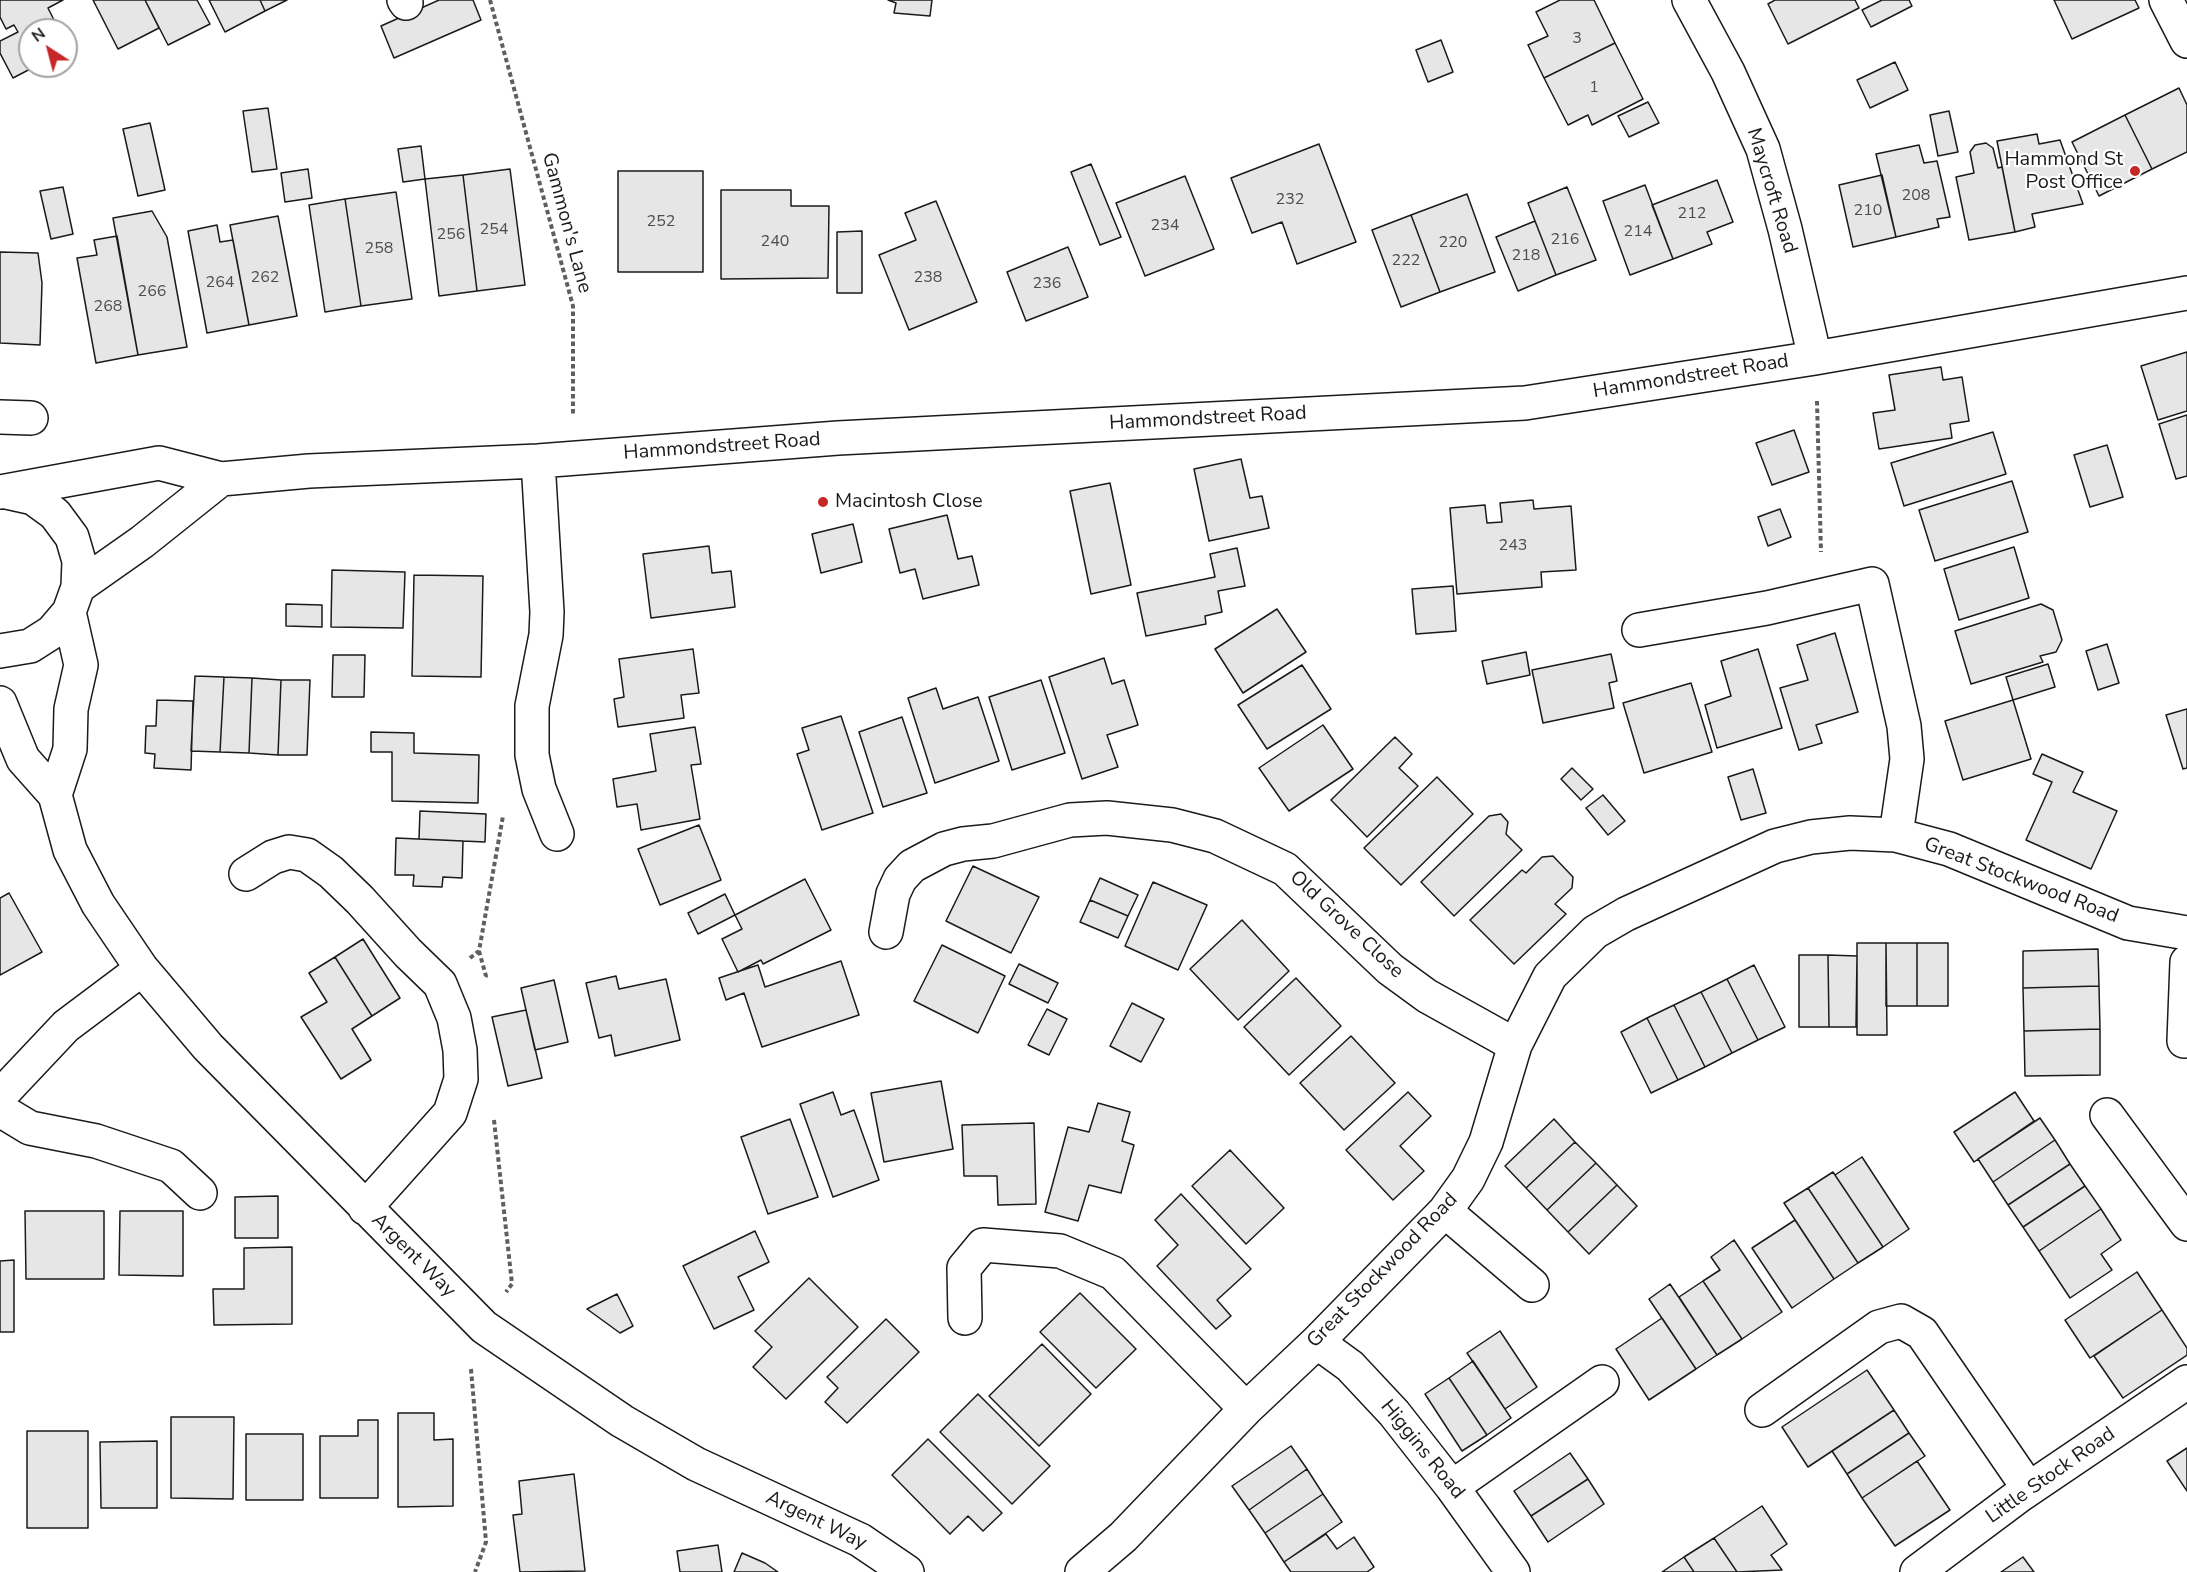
<!DOCTYPE html>
<style>
body{margin:0}
#map{position:relative;width:2187px;height:1572px;overflow:hidden;background:#fff;font-family:"Nunito Sans",sans-serif}
canvas{display:block}
.north{position:absolute;left:18px;top:18px;width:60px;height:60px;box-sizing:border-box;background:#fff;border:2px solid #a3a3a3;border-radius:50%;rotate:324deg;font-size:16px;font-weight:700;line-height:24px;text-align:center;color:#1a1a1a}
.north::after{content:'';display:block;margin:auto;width:21px;height:27px;background:#c62828;clip-path:polygon(50% 0,100% 100%,50% 72%,0 100%)}
</style>
<div id="map">
<canvas width="2187" height="1572"></canvas>
<div class="north">N</div>
</div>
<script>
const g = document.querySelector('canvas').getContext('2d');
g.lineJoin = 'round';
function fillPath(path, color) {
  g.fillStyle = color;
  g.fill(path, 'evenodd');
}
function poly(rows) {
  const path = new Path2D();
  for (const r of rows) {
    path.moveTo(r[0], r[1]);
    for (let i = 2; i < r.length; i += 2) path.lineTo(r[i], r[i + 1]);
  }
  return path;
}
function trace(path, color, width, dash) {
  g.strokeStyle = color;
  g.lineWidth = width;
  g.lineCap = dash ? 'butt' : 'round';
  g.setLineDash(dash || []);
  g.stroke(path);
}
function write(font, color, halo, rows, align = 'center') {
  g.font = font + ' "Nunito Sans",sans-serif';
  g.lineWidth = 4.5;
  g.setLineDash([]);
  g.textBaseline = 'middle';
  g.strokeStyle = halo;
  g.fillStyle = color;
  for (const [text, x, y, turn = 0] of rows) {
    g.save();
    g.translate(x, y);
    g.rotate((+turn || 0) * Math.PI / 180);
    g.textAlign = isNaN(turn) ? turn : align;
    if (halo) g.strokeText(text, 0, 0);
    g.fillText(text, 0, 0);
    g.restore();
  }
}
const building = poly([
 [0,0,63,0,48,8,59,30,30,30,30,66,36,66,13,78,0,53,0,41,18,32,14,25,6,29,0,17,0,0],
 [93,0,145,0,159,28,118,49,93,0],
 [145,0,197,0,210,24,168,45,145,0],
 [209,0,260,0,265,11,225,32,209,0],
 [260,0,287,0,265,11,260,0],
 [439,0,473,0,481,20,394,58,381,26,439,0],
 [888,0,932,0,930,16,894,13,896,3,888,0],
 [1560,0,1594,0,1615,43,1544,78,1528,45,1548,36,1536,12,1560,0],
 [1775,0,1855,0,1859,8,1788,44,1768,4,1775,0],
 [1882,0,1909,0,1912,6,1871,27,1862,10,1882,0],
 [2054,0,2135,0,2139,8,2072,39,2054,0],
 [1441,40,1453,72,1428,82,1416,50,1441,40],
 [1615,43,1643,99,1592,125,1588,115,1568,125,1544,78,1615,43],
 [1895,62,1908,90,1870,108,1857,80,1895,62],
 [2179,88,2187,105,2187,152,2152,169,2125,115,2179,88],
 [1648,102,1659,123,1629,137,1618,116,1648,102],
 [268,108,277,169,252,172,243,111,268,108],
 [1949,111,1958,152,1938,156,1930,115,1949,111],
 [2125,115,2152,169,2099,196,2072,142,2125,115],
 [150,123,165,190,138,196,123,129,150,123],
 [2037,134,2039,144,2060,140,2083,204,2032,214,2035,227,2015,232,1997,141,2037,134],
 [1986,143,1993,148,1998,168,2002,167,2015,232,1969,240,1956,177,1974,173,1970,152,1975,145,1986,143],
 [1319,144,1356,242,1297,264,1282,222,1252,233,1231,178,1319,144],
 [1919,145,1924,163,1937,161,1950,217,1937,219,1939,227,1896,237,1876,154,1919,145],
 [421,146,425,179,403,182,398,149,421,146],
 [1091,164,1121,237,1100,245,1071,172,1091,164],
 [308,169,312,198,285,202,281,173,308,169],
 [510,169,525,285,477,291,463,175,510,169],
 [618,171,703,171,703,272,618,272,618,171],
 [463,175,477,291,439,296,425,179,463,175],
 [1882,175,1896,237,1853,247,1839,185,1882,175],
 [1185,176,1214,249,1145,276,1116,203,1185,176],
 [1717,180,1733,222,1707,232,1712,244,1673,259,1652,205,1717,180],
 [1645,185,1673,259,1630,275,1603,201,1645,185],
 [63,187,73,234,51,239,40,191,63,187],
 [1567,187,1596,260,1556,275,1528,203,1567,187],
 [721,190,791,190,791,206,829,206,828,278,721,279,721,190],
 [396,192,412,299,361,306,345,199,396,192],
 [1467,194,1495,272,1440,292,1411,215,1467,194],
 [345,199,361,306,325,312,309,205,345,199],
 [936,201,977,302,909,330,879,255,916,240,905,213,936,201],
 [152,211,167,237,187,347,138,355,113,218,152,211],
 [1411,215,1440,292,1401,307,1372,230,1411,215],
 [278,216,297,316,249,325,230,225,278,216],
 [1535,221,1556,275,1518,291,1496,237,1535,221],
 [217,225,220,242,233,240,249,325,207,333,188,231,217,225],
 [862,231,862,293,837,293,837,232,862,231],
 [117,236,138,355,96,363,77,258,97,255,94,240,117,236],
 [1068,247,1088,297,1026,321,1007,272,1068,247],
 [0,252,38,253,42,283,40,345,0,343,0,252],
 [2187,352,2187,411,2158,420,2141,366,2187,352],
 [1941,367,1943,380,1962,377,1969,421,1950,424,1952,438,1879,449,1873,413,1895,410,1889,375,1941,367],
 [2187,415,2187,476,2176,479,2159,424,2187,415],
 [1794,430,1809,472,1772,485,1756,443,1794,430],
 [1993,432,2006,474,1904,506,1891,463,1993,432],
 [2107,445,2123,497,2090,507,2074,455,2107,445],
 [1241,459,1250,498,1262,496,1269,528,1209,541,1194,469,1241,459],
 [2012,481,2028,532,1935,561,1919,510,2012,481],
 [1110,483,1131,585,1091,594,1070,491,1110,483],
 [1533,500,1534,509,1571,506,1576,570,1541,572,1542,587,1457,594,1450,508,1485,505,1487,523,1502,522,1500,503,1533,500],
 [1780,509,1791,537,1768,546,1758,517,1780,509],
 [947,515,958,559,972,556,979,585,923,599,915,569,900,573,889,529,947,515],
 [853,524,862,562,821,573,812,534,853,524],
 [709,546,712,573,731,571,735,607,651,618,643,554,709,546],
 [2014,547,2029,598,1959,620,1944,569,2014,547],
 [1237,548,1245,586,1218,591,1222,612,1205,616,1206,624,1146,636,1137,593,1215,577,1210,554,1237,548],
 [332,570,405,572,403,628,331,627,332,570],
 [414,575,483,576,481,677,412,676,414,575],
 [1453,586,1456,631,1416,634,1412,589,1453,586],
 [286,604,322,605,322,627,286,626,286,604],
 [2041,604,2053,610,2062,640,2056,652,2040,656,2043,662,1971,684,1955,631,2041,604],
 [1277,609,1306,652,1243,693,1215,649,1277,609],
 [1835,633,1858,712,1816,725,1822,743,1799,750,1780,688,1808,680,1797,645,1835,633],
 [2107,644,2119,683,2098,690,2086,651,2107,644],
 [693,649,699,693,681,695,684,718,618,727,614,699,624,697,619,659,693,649],
 [1758,649,1782,728,1717,748,1705,705,1731,696,1721,661,1758,649],
 [1526,652,1530,675,1487,684,1482,661,1526,652],
 [1611,654,1617,681,1609,683,1614,708,1543,723,1532,670,1611,654],
 [333,655,365,655,364,697,332,697,333,655],
 [1104,658,1112,684,1124,680,1138,725,1107,735,1118,767,1082,779,1049,677,1104,658],
 [2048,664,2055,687,2013,700,2006,677,2048,664],
 [1302,665,1331,709,1267,749,1238,705,1302,665],
 [195,676,224,677,220,752,191,751,195,676],
 [224,677,252,678,249,753,220,752,224,677],
 [252,678,281,680,278,755,249,753,252,678],
 [281,680,310,680,307,755,278,755,281,680],
 [1041,680,1065,753,1012,770,989,697,1041,680],
 [1691,683,1712,752,1644,773,1623,703,1691,683],
 [936,688,943,709,978,697,999,761,935,783,908,698,936,688],
 [157,700,193,701,191,770,154,768,155,754,145,753,146,726,156,726,157,700],
 [2013,700,2031,759,1963,780,1945,721,2013,700],
 [2187,709,2187,768,2183,769,2166,715,2187,709],
 [841,716,873,813,822,830,797,754,809,750,802,728,841,716],
 [902,717,927,793,883,807,859,732,902,717],
 [1323,725,1353,769,1289,811,1259,768,1323,725],
 [695,727,701,764,691,765,700,819,641,830,637,804,617,807,613,779,656,771,650,734,695,727],
 [371,732,414,733,414,753,479,755,478,803,392,801,392,752,371,752,371,732],
 [1395,737,1412,754,1399,768,1418,786,1367,837,1331,800,1395,737],
 [2042,754,2083,772,2073,792,2117,811,2091,869,2026,840,2052,782,2033,774,2042,754],
 [1572,768,1593,789,1581,800,1561,779,1572,768],
 [1753,769,1766,813,1741,820,1728,777,1753,769],
 [1437,777,1473,814,1401,885,1364,848,1437,777],
 [1603,795,1625,821,1608,835,1586,808,1603,795],
 [420,811,486,814,485,842,419,839,420,811],
 [1501,814,1508,822,1506,834,1522,850,1454,916,1421,882,1489,816,1501,814],
 [699,825,721,880,660,905,638,849,699,825],
 [396,838,463,841,462,878,443,877,442,887,413,886,414,875,395,875,396,838],
 [1553,856,1573,877,1572,888,1555,904,1566,914,1514,964,1470,920,1522,870,1526,873,1542,857,1553,856],
 [973,866,1039,897,1011,953,946,921,973,866],
 [1100,878,1138,895,1128,916,1090,900,1100,878],
 [805,879,831,930,763,964,761,960,738,972,722,939,742,929,735,915,805,879],
 [1153,882,1207,905,1178,970,1125,946,1153,882],
 [9,893,42,952,0,975,0,898,9,893],
 [725,894,735,915,698,934,688,913,725,894],
 [1090,900,1128,916,1118,938,1080,922,1090,900],
 [1242,920,1289,971,1238,1020,1190,969,1242,920],
 [363,939,400,998,372,1016,335,957,363,939],
 [1857,943,1886,943,1887,1035,1857,1035,1857,943],
 [1886,943,1917,943,1917,1006,1886,1006,1886,943],
 [1917,943,1948,943,1948,1006,1917,1006,1917,943],
 [942,945,1005,976,978,1033,914,1001,942,945],
 [2098,949,2099,986,2023,988,2023,951,2098,949],
 [1799,955,1828,955,1829,1027,1799,1027,1799,955],
 [1828,955,1857,956,1856,1027,1829,1027,1828,955],
 [335,957,372,1016,352,1029,371,1060,341,1079,301,1017,327,1002,309,973,335,957],
 [841,961,859,1015,762,1047,744,993,726,1000,719,978,758,965,765,987,841,961],
 [1019,964,1058,983,1048,1003,1009,984,1019,964],
 [1754,965,1785,1027,1758,1040,1727,979,1754,965],
 [616,976,619,989,666,979,680,1040,615,1056,611,1035,599,1038,586,983,616,976],
 [1296,978,1341,1026,1289,1075,1244,1027,1296,978],
 [1727,979,1758,1040,1732,1053,1701,992,1727,979],
 [554,980,568,1042,535,1050,521,988,554,980],
 [2099,986,2100,1029,2024,1031,2023,988,2099,986],
 [1701,992,1732,1053,1705,1067,1674,1005,1701,992],
 [1132,1003,1164,1019,1141,1062,1110,1046,1132,1003],
 [1674,1005,1705,1067,1678,1080,1647,1018,1674,1005],
 [1047,1009,1067,1019,1049,1055,1028,1045,1047,1009],
 [526,1010,542,1078,508,1086,492,1017,526,1010],
 [1647,1018,1678,1080,1651,1093,1621,1032,1647,1018],
 [2100,1029,2100,1075,2025,1076,2024,1031,2100,1029],
 [1351,1036,1395,1083,1344,1130,1300,1083,1351,1036],
 [941,1081,953,1149,884,1162,871,1093,941,1081],
 [833,1092,841,1115,854,1110,879,1180,833,1197,800,1104,833,1092],
 [1408,1092,1431,1116,1400,1146,1424,1171,1393,1200,1346,1150,1408,1092],
 [2015,1092,2034,1121,1974,1162,1954,1132,2015,1092],
 [1098,1103,1130,1112,1122,1141,1134,1145,1121,1193,1089,1185,1078,1221,1045,1212,1068,1127,1089,1132,1098,1103],
 [2040,1118,2055,1140,1993,1182,1978,1159,2040,1118],
 [790,1119,818,1197,768,1214,741,1137,790,1119],
 [1554,1119,1575,1142,1526,1188,1505,1166,1554,1119],
 [1034,1123,1036,1204,998,1205,997,1176,964,1176,962,1125,1034,1123],
 [2055,1140,2070,1164,2008,1205,1993,1182,2055,1140],
 [1575,1142,1596,1163,1547,1210,1526,1188,1575,1142],
 [1230,1150,1284,1208,1246,1244,1192,1186,1230,1150],
 [1862,1157,1909,1229,1883,1247,1835,1175,1862,1157],
 [1596,1163,1617,1185,1568,1232,1547,1210,1596,1163],
 [2070,1164,2085,1186,2023,1227,2008,1205,2070,1164],
 [1833,1172,1883,1247,1858,1263,1808,1188,1833,1172],
 [1617,1185,1637,1206,1589,1254,1568,1232,1617,1185],
 [2085,1186,2101,1209,2039,1251,2023,1227,2085,1186],
 [1808,1188,1858,1263,1834,1279,1784,1203,1808,1188],
 [1181,1194,1251,1269,1217,1300,1231,1316,1216,1329,1157,1266,1178,1245,1155,1220,1181,1194],
 [278,1196,278,1238,235,1238,235,1197,278,1196],
 [2101,1209,2121,1240,2101,1254,2112,1270,2070,1298,2039,1251,2101,1209],
 [25,1211,104,1211,104,1279,26,1279,25,1211],
 [120,1211,183,1211,183,1276,119,1275,120,1211],
 [1795,1220,1834,1279,1792,1308,1752,1248,1795,1220],
 [755,1231,769,1262,738,1277,754,1310,714,1329,683,1266,755,1231],
 [1734,1240,1782,1312,1742,1339,1703,1281,1720,1270,1711,1257,1734,1240],
 [292,1247,292,1324,214,1325,213,1289,244,1289,244,1248,292,1247],
 [14,1260,14,1332,0,1332,0,1261,14,1260],
 [2137,1272,2162,1310,2090,1358,2065,1320,2137,1272],
 [809,1278,858,1327,786,1399,753,1367,772,1347,755,1331,809,1278],
 [1703,1281,1742,1339,1717,1355,1679,1297,1703,1281],
 [1670,1284,1717,1355,1696,1369,1649,1299,1670,1284],
 [1080,1293,1136,1349,1096,1388,1040,1332,1080,1293],
 [617,1294,633,1326,620,1333,587,1309,617,1294],
 [2162,1310,2187,1348,2187,1355,2123,1398,2094,1356,2162,1310],
 [1662,1318,1696,1369,1649,1400,1616,1349,1662,1318],
 [886,1319,919,1352,847,1423,825,1402,838,1388,827,1377,886,1319],
 [1500,1331,1537,1387,1505,1409,1467,1353,1500,1331],
 [1042,1344,1091,1394,1039,1446,989,1396,1042,1344],
 [1473,1361,1511,1418,1487,1435,1449,1378,1473,1361],
 [1867,1370,1894,1410,1808,1467,1782,1427,1867,1370],
 [1449,1378,1487,1435,1462,1451,1425,1394,1449,1378],
 [978,1394,1050,1466,1012,1504,940,1432,978,1394],
 [1894,1410,1909,1433,1847,1474,1832,1451,1894,1410],
 [398,1413,434,1413,434,1440,453,1439,453,1506,398,1507,398,1413],
 [171,1417,234,1417,233,1499,171,1498,171,1417],
 [358,1420,378,1420,378,1498,320,1498,320,1436,358,1436,358,1420],
 [27,1431,88,1431,88,1528,27,1528,27,1431],
 [1909,1433,1925,1456,1862,1498,1847,1474,1909,1433],
 [246,1434,303,1434,303,1500,246,1500,246,1434],
 [928,1439,1002,1513,983,1531,968,1516,950,1534,892,1475,928,1439],
 [157,1441,157,1508,101,1508,100,1442,157,1441],
 [1291,1446,1307,1469,1249,1510,1232,1486,1291,1446],
 [2187,1448,2187,1491,2167,1461,2187,1448],
 [1570,1453,1588,1479,1531,1516,1514,1491,1570,1453],
 [1917,1461,1950,1510,1895,1546,1862,1498,1917,1461],
 [1307,1469,1323,1494,1265,1533,1249,1510,1307,1469],
 [574,1474,585,1571,520,1572,513,1515,522,1514,519,1481,574,1474],
 [1588,1479,1604,1504,1548,1542,1531,1516,1588,1479],
 [1323,1494,1342,1522,1284,1562,1265,1533,1323,1494],
 [1762,1506,1787,1544,1771,1555,1782,1570,1737,1572,1714,1538,1762,1506],
 [1326,1534,1337,1549,1354,1537,1374,1567,1367,1572,1291,1572,1284,1562,1326,1534],
 [1714,1538,1737,1572,1694,1572,1684,1557,1714,1538],
 [718,1545,722,1572,680,1572,677,1551,718,1545],
 [742,1553,765,1563,778,1572,734,1572,742,1553],
 [1684,1557,1694,1572,1662,1572,1684,1557],
 [2023,1557,2034,1572,2001,1572,2023,1557]
]);
fillPath(building, '#e6e6e6');
trace(building, '#1a1a1a', 1.5);
const minor = poly([
 [404,0,406,3],
 [1689,0,1728,72,1763,149,1785,229,1815,358],
 [2166,0,2187,41],
 [0,417,31,418],
 [538,461,547,612,546,635,532,706,532,755,539,789,557,834],
 [0,492,159,463,221,479,309,471,538,461,838,438,1525,403,1815,358,2187,293],
 [78,587,142,542,221,479],
 [1639,630,1767,608,1872,584,1904,726,1907,759,1896,835],
 [0,651,30,646,52,632,69,612,78,587,79,561,72,537,55,514,33,498,6,492],
 [0,703,23,759,55,795,70,850,98,904,142,969,208,1047,484,1327,622,1421,696,1464,860,1540,907,1572],
 [55,795,70,749,71,709,81,665,69,612],
 [246,874,273,857,289,852,307,855,331,872,360,900,408,953,440,984,454,1018,460,1050,461,1079,450,1113,365,1208],
 [886,932,893,894,900,879,912,866,944,849,963,844,993,841,1070,820,1107,818,1172,825,1215,836,1285,869,1390,969,1427,996,1515,1045],
 [2184,1041,2187,962],
 [0,1096,66,1026,142,969],
 [0,1110,30,1128,96,1141,171,1166,200,1193],
 [2107,1115,2187,1224],
 [1445,1211,1532,1285],
 [965,1318,964,1268,983,1245,1060,1251,1113,1273,1246,1409],
 [1317,1342,1350,1366,1394,1413,1452,1487,1513,1572],
 [1762,1410,1879,1327,1901,1321,1922,1333,2029,1489],
 [1452,1487,1602,1382],
 [1082,1572,1123,1537,1246,1409,1317,1342,1445,1211,1468,1179,1486,1142,1515,1045,1550,976,1595,932,1626,914,1775,846,1811,837,1850,833,1896,835,1949,849,2128,923,2187,933],
 [1917,1572,2020,1495,2187,1382]
]);
trace(minor, '#1a1a1a', 36);
trace(poly([
 [490,0,573,306,573,416],
 [1817,401,1821,552],
 [479,951,486,976,484,979],
 [470,958,479,951,503,816],
 [494,1120,512,1284,506,1292],
 [471,1369,486,1542,475,1572]
]), '#5f5f5f', 4, [4.5, 3]);
trace(minor, '#fff', 33);
for (const [x, y, r, color] of [
 [2135,171,6,"#c62828"],
 [823,502,6,"#c62828"]
]) {
  const dot = new Path2D();
  dot.arc(x, y, r, 0, 2 * Math.PI);
  g.fillStyle = color;
  g.fill(dot);
  trace(dot, '#fff', 2);
}
write('16px', '#4d4d4d', null, [
 ["3",1577,39],
 ["1",1594,88],
 ["208",1916,196],
 ["232",1290,200],
 ["210",1868,211],
 ["212",1692,214],
 ["252",661,222],
 ["234",1165,226],
 ["254",494,230],
 ["214",1638,232],
 ["256",451,235],
 ["216",1565,240],
 ["240",775,242],
 ["220",1453,243],
 ["258",379,249],
 ["218",1526,256],
 ["222",1406,261],
 ["262",265,278],
 ["238",928,278],
 ["264",220,283],
 ["236",1047,284],
 ["266",152,292],
 ["268",108,307],
 ["243",1513,546]
]);
write('20px', '#1a1a1a', '#fff', [
 ["Hammond St",2123,160],
 ["Post Office",2123,183],
 ["Macintosh Close",835,502,"left"]
], 'right');
write('20px', '#1a1a1a', '#fff', [
 ["Maycroft Road",1771,191,73],
 ["Gammon's Lane",566,223,75],
 ["Hammondstreet Road",1691,377,-9],
 ["Hammondstreet Road",1208,419,-3],
 ["Hammondstreet Road",722,447,-4],
 ["Great Stockwood Road",2021,881,21],
 ["Old Grove Close",1346,925,43],
 ["Argent Way",413,1256,45],
 ["Great Stockwood Road",1383,1271,-46],
 ["Higgins Road",1422,1450,51],
 ["Little Stock Road",2051,1476,-35],
 ["Argent Way",816,1521,26]
]);
</script>
